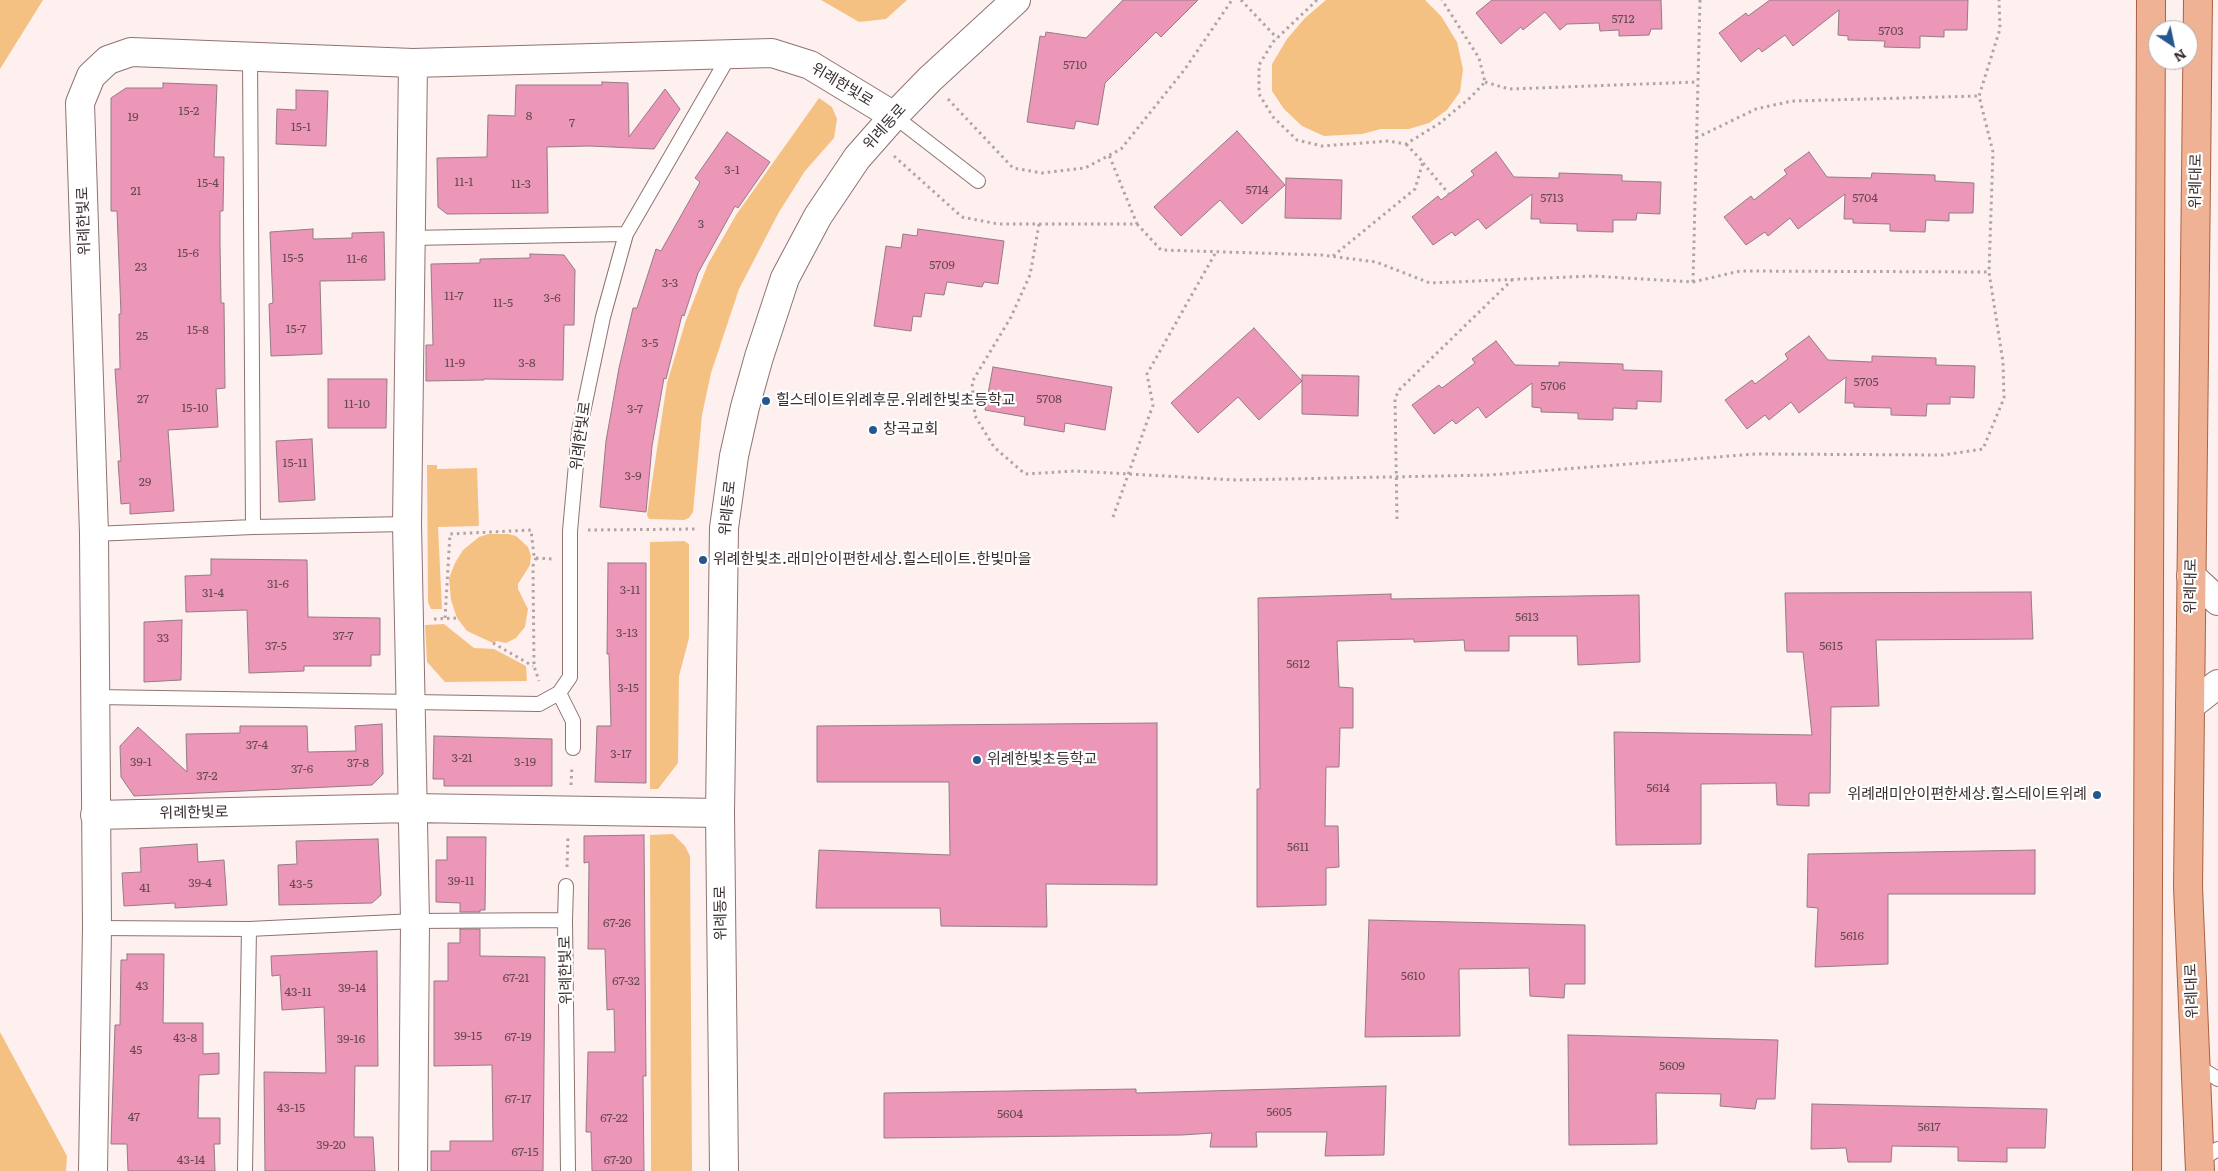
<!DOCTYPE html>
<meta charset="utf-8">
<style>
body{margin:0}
#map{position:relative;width:2218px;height:1171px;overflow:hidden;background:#fdf0ef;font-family:Literata,serif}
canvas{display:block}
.north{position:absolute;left:2148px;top:20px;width:50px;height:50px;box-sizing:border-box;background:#fff;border:1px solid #b1acac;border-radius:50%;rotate:146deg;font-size:14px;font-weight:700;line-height:20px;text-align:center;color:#3b2f2f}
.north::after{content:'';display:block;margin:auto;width:18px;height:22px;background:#245790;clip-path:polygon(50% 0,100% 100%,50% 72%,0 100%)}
</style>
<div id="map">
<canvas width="2218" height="1171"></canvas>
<div class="north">N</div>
</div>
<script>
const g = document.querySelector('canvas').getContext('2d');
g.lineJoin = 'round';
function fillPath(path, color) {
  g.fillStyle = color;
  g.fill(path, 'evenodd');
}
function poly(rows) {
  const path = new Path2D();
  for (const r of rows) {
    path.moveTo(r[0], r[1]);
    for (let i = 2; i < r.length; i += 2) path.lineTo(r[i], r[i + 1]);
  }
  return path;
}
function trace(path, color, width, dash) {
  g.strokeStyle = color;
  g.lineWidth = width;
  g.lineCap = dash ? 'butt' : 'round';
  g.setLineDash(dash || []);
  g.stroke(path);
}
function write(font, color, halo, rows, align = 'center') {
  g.font = font + ' Literata,"Noto Sans KR",serif';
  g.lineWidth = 4.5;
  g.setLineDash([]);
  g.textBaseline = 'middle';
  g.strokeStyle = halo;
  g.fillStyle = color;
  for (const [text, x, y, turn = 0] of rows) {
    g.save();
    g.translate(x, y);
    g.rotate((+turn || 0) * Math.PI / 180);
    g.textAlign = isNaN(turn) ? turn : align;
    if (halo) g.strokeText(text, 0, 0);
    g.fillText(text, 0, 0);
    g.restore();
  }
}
fillPath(poly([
 [0,0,43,0,0,69,0,156],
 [821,0,907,0,886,19,859,22],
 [1326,0,1425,0,1441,16,1457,42,1463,69,1460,92,1447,110,1429,123,1409,129,1381,129,1362,134,1324,136,1302,126,1284,109,1272,91,1272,64,1287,39,1305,18],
 [819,98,832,107,837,119,834,138,805,171,779,212,739,289,711,373,702,415,693,512,689,518,684,520,649,519,647,515,667,383,686,320,708,264,736,215],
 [427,465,437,465,437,469,477,468,479,526,438,527,442,609,431,609,428,602],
 [488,534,508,534,516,536,528,547,531,556,530,565,518,584,518,589,528,609,525,627,516,638,506,643,497,641,493,643,467,631,457,618,451,600,449,578,455,563,463,550,479,537],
 [684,541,689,544,689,638,679,676,678,763,658,789,650,789,650,542],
 [444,624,474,648,494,649,526,666,527,681,445,682,427,662,425,625],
 [673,834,685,846,690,856,692,1171,651,1171,650,835],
 [0,1032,67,1156,66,1171,0,1171]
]), '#f5c182');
const building = poly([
 [1123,0,1198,0,1161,37,1156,32,1105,83,1098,125,1076,121,1074,129,1027,122,1040,36,1045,37,1046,32,1086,38,1123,0],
 [1492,0,1661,0,1662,29,1651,29,1649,35,1619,36,1619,30,1600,31,1599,23,1567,24,1560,30,1545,12,1523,30,1521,27,1501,44,1476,13,1492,0],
 [1770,0,1968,0,1967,30,1944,30,1944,37,1920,36,1920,48,1884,47,1885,41,1848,40,1848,36,1838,35,1839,10,1793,46,1785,35,1762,52,1759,48,1741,62,1719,33,1746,13,1748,16,1770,0],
 [602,82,628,83,629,137,665,89,680,109,654,149,590,146,547,147,548,213,447,214,438,207,437,158,487,157,488,115,515,116,516,85,602,85,602,82],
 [163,83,217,85,214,157,224,157,223,211,220,211,220,245,221,303,224,303,225,388,216,389,218,427,168,430,174,511,130,514,130,503,121,504,118,461,121,461,115,369,120,369,119,314,121,314,117,211,111,211,111,98,126,88,163,88,163,83],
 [296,90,328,91,326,146,276,144,277,109,296,110,296,90],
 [1237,131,1285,185,1242,224,1220,200,1181,236,1154,207,1237,131],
 [727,132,770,162,738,208,735,206,698,273,684,316,682,315,666,379,664,378,652,446,646,512,600,507,606,441,619,368,633,308,637,308,656,249,661,251,700,182,695,178,727,132],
 [1496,152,1514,177,1559,178,1559,173,1622,175,1622,181,1661,182,1660,214,1637,213,1636,220,1613,220,1613,232,1577,231,1577,224,1540,223,1540,219,1531,219,1532,194,1486,229,1478,219,1455,236,1452,232,1433,245,1412,217,1438,196,1441,200,1474,175,1471,171,1496,152],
 [1809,152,1827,177,1871,178,1872,173,1935,175,1935,181,1974,183,1973,213,1949,213,1949,221,1926,220,1925,232,1890,231,1890,224,1853,223,1853,219,1844,219,1845,194,1798,229,1790,218,1768,236,1765,232,1746,245,1724,217,1751,196,1754,200,1787,174,1784,170,1809,152],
 [1286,178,1342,180,1341,219,1285,218,1286,178],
 [313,229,313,239,352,238,352,233,384,232,385,280,320,281,322,354,271,356,269,304,273,303,270,232,313,229],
 [918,229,1004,241,998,284,984,282,982,287,947,282,944,295,925,293,921,317,913,316,911,331,874,326,886,246,901,248,903,234,917,236,918,229],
 [530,254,564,255,575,270,574,325,564,325,563,380,484,379,484,380,426,381,426,345,433,345,431,264,480,263,480,259,530,258,530,254],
 [1254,328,1302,381,1259,420,1238,397,1198,433,1171,403,1254,328],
 [1809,336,1828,360,1872,362,1872,356,1936,358,1936,365,1975,366,1974,398,1950,397,1950,404,1927,404,1926,416,1891,415,1891,408,1854,407,1854,403,1845,403,1846,377,1799,413,1791,402,1769,420,1765,415,1747,429,1725,400,1752,380,1755,384,1788,359,1785,354,1809,336],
 [1496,341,1515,365,1559,366,1559,362,1623,364,1623,370,1662,371,1661,402,1637,401,1637,409,1613,408,1613,420,1578,419,1578,413,1541,412,1541,408,1532,407,1532,383,1486,418,1478,407,1456,424,1452,420,1434,434,1412,405,1439,385,1442,388,1475,363,1472,359,1496,341],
 [993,367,1112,387,1105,430,1065,423,1064,432,1024,425,1025,417,985,410,993,367],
 [1302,375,1359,376,1358,416,1302,414,1302,375],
 [328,379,387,379,386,428,328,428,328,379],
 [312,439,315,500,279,502,276,441,312,439],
 [211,559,307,560,308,617,380,618,380,655,371,655,371,666,304,666,304,671,249,673,247,610,186,612,185,576,211,575,211,559],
 [608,563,646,563,646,783,595,782,597,726,611,726,609,654,607,654,608,563],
 [2031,592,2033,639,1876,640,1879,706,1831,707,1830,793,1809,793,1809,806,1777,805,1776,783,1701,784,1701,844,1616,845,1614,732,1812,735,1803,652,1787,652,1785,593,2031,592],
 [1391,594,1391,599,1639,595,1640,662,1578,665,1577,636,1509,636,1509,651,1465,651,1464,640,1414,642,1414,639,1337,641,1339,687,1353,688,1353,728,1340,728,1339,767,1326,767,1325,826,1338,826,1339,867,1326,868,1326,905,1257,907,1257,789,1260,789,1258,598,1391,594],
 [182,620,181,680,144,682,144,622,182,620],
 [1157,723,1157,885,1046,884,1047,927,941,926,940,908,816,908,819,850,950,855,949,782,817,782,817,726,1157,723],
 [382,724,383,774,372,785,134,796,121,777,120,746,138,727,187,772,186,734,240,733,240,726,307,726,308,752,356,751,355,726,382,724],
 [434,736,552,739,552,786,444,786,444,779,433,779,434,736],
 [644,835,646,1076,643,1076,644,1171,592,1171,591,1132,586,1132,588,1052,615,1052,614,1009,607,1010,605,949,588,949,589,862,584,863,584,836,644,835],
 [447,837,486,837,485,910,480,910,480,912,460,912,460,903,436,902,436,860,447,860,447,837],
 [378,839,381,895,372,903,279,905,278,865,297,864,296,841,378,839],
 [197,844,198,862,224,860,227,905,175,908,175,903,124,906,122,873,141,872,140,848,197,844],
 [2035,850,2035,894,1888,894,1888,964,1815,967,1818,908,1807,907,1808,854,2035,850],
 [1369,920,1585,925,1585,984,1565,984,1564,998,1530,996,1529,968,1459,969,1460,1036,1365,1037,1369,920],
 [460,929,480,929,480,956,545,957,543,1171,431,1171,431,1151,450,1151,450,1141,493,1141,492,1065,434,1066,434,981,448,981,448,943,460,943,460,929],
 [377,951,378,1066,355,1066,354,1137,373,1137,375,1171,265,1171,264,1072,326,1073,324,1007,282,1010,280,975,272,976,271,956,377,951],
 [127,954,164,954,163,1023,203,1023,203,1054,219,1053,219,1074,199,1075,198,1118,220,1118,220,1144,214,1144,215,1171,128,1171,127,1144,111,1144,115,1025,120,1025,121,960,127,960,127,954],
 [1568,1035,1778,1040,1775,1099,1757,1099,1755,1109,1720,1106,1721,1094,1656,1093,1657,1144,1569,1145,1568,1035],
 [1386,1086,1384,1155,1325,1156,1327,1132,1256,1132,1257,1147,1210,1147,1212,1133,1182,1135,884,1138,884,1093,1136,1089,1136,1093,1386,1086],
 [1812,1104,2047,1109,2045,1148,2007,1148,2007,1162,1958,1161,1958,1147,1892,1146,1891,1162,1848,1162,1846,1148,1811,1149,1812,1104]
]);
fillPath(building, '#ec96b8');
trace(building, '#957b84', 1);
const service = poly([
 [250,56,253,527],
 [894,116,978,181],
 [410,238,626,234],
 [94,534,253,527,407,524],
 [559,693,573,721,573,748],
 [96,697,539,704,559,693,570,677,570,531,579,431,603,317,626,234,729,56],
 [565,920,566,886],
 [97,928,249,929,415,921,565,920,568,1171],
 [2195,1065,2218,1079],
 [2200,1160,2218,1149],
 [245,1171,249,929]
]);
const minor = poly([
 [413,63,407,524,415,921,413,1171],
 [2191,576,2218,601],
 [2190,706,2218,684],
 [95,815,412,808,720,813],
 [93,1171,97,928,94,534,80,103,91,76,108,60,131,52,413,63,772,53,810,65,894,116]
]);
const tertiary = poly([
 [724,1171,720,813,724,528,734,456,745,407,759,357,785,278,818,216,857,158,894,116,930,79,1016,0]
]);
const primary = poly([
 [2198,0,2188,887,2200,1171],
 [2147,1171,2151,0]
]);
trace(service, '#8e7372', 16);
trace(minor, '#8e7372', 30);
trace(tertiary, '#8e7372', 30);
trace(primary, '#a96242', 30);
trace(poly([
 [1241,0,1277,38],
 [1317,0,1273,42,1259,65,1259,94,1273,117,1297,140,1322,146,1388,141,1406,144,1440,123,1471,97,1485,82,1479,58,1442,0],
 [1485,82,1509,89,1697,82],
 [948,99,1013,168,1042,173,1085,168,1121,149,1185,69,1232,0],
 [1696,138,1756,109,1792,101,1979,96],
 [894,156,962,217,998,224,1137,224,1109,155],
 [1423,163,1449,194],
 [1039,224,1030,275,1011,317,972,382,975,416,994,447,1025,474,1075,471,1236,480,1489,475,1756,454,1943,455,1983,449,2004,398,2003,362,1989,272,1993,152,1979,96,2000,29,1999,0],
 [1137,224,1161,250,1322,255,1376,262,1430,283,1592,276,1693,282,1740,271,1989,272],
 [1333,256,1415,189,1423,162,1406,144],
 [1693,282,1700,0],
 [1113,517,1153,405,1147,374,1216,252],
 [1397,519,1395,398,1400,389,1513,279],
 [588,530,697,529],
 [536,558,533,566,534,666,539,681],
 [536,558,552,559],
 [445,618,450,534,531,530,534,556,536,558],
 [434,619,457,618],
 [493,643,533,666],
 [571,785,572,766],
 [567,867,568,836]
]), '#b1a5a4', 3, [2.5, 4]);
trace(service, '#fff', 14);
trace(minor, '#fff', 28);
trace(tertiary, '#fff', 28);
trace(primary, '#efb294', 28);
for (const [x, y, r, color] of [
 [766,401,5,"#245790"],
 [873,430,5,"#245790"],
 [703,560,5,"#245790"],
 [977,760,5,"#245790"],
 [2097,795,5,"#245790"]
]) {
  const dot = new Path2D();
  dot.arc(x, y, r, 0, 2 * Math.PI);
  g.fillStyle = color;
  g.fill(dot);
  trace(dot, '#fff', 2);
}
write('12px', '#674951', null, [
 ["5712",1623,19],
 ["5703",1891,31],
 ["5710",1075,65],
 ["15-2",189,111],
 ["8",529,116],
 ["19",133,117],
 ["7",572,123],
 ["15-1",301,127],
 ["3-1",732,170],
 ["11-1",464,182],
 ["15-4",208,183],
 ["11-3",521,184],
 ["5714",1257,190],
 ["21",136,191],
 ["5713",1552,198],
 ["5704",1865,198],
 ["3",701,224],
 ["15-6",188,253],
 ["15-5",293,258],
 ["11-6",357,259],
 ["5709",942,265],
 ["23",141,267],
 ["3-3",670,283],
 ["11-7",454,296],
 ["3-6",552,298],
 ["11-5",503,303],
 ["15-7",296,329],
 ["15-8",198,330],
 ["25",142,336],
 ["3-5",650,343],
 ["11-9",455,363],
 ["3-8",527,363],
 ["5705",1866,382],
 ["5706",1553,386],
 ["27",143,399],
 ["5708",1049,399],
 ["11-10",357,404],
 ["15-10",195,408],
 ["3-7",635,409],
 ["15-11",295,463],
 ["3-9",633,476],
 ["29",145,482],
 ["31-6",278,584],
 ["3-11",630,590],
 ["31-4",213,593],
 ["5613",1527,617],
 ["3-13",627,633],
 ["37-7",343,636],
 ["33",163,638],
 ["37-5",276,646],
 ["5615",1831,646],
 ["5612",1298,664],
 ["3-15",628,688],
 ["37-4",257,745],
 ["3-17",621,754],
 ["3-21",462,758],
 ["39-1",141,762],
 ["3-19",525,762],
 ["37-8",358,763],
 ["37-6",302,769],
 ["37-2",207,776],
 ["5614",1658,788],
 ["5611",1298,847],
 ["39-11",461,881],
 ["39-4",200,883],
 ["43-5",301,884],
 ["41",145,888],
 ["67-26",617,923],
 ["5616",1852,936],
 ["5610",1413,976],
 ["67-21",516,978],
 ["67-32",626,981],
 ["43",142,986],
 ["39-14",352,988],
 ["43-11",298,992],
 ["39-15",468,1036],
 ["67-19",518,1037],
 ["43-8",185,1038],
 ["39-16",351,1039],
 ["45",136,1050],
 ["5609",1672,1066],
 ["67-17",518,1099],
 ["43-15",291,1108],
 ["5605",1279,1112],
 ["5604",1010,1114],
 ["47",134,1117],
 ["67-22",614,1118],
 ["5617",1929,1127],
 ["39-20",331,1145],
 ["67-15",525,1152],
 ["43-14",191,1160],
 ["67-20",618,1160]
]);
write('15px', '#3b2f2f', '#fff', [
 ["위례한빛로",842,85,31],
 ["위례동로",885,127,-48],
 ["위례대로",2196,181,-89],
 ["위례한빛로",84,221,-92],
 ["위례한빛로",581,436,-82],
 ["위례동로",728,508,-84],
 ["위례대로",2191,586,-89],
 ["위례한빛로",194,813,-1],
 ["위례동로",721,913,-91],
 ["위례한빛로",566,970,-91],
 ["위례대로",2192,991,-92]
]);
write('15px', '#3b2f2f', '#fff', [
 ["힐스테이트위례후문.위례한빛초등학교",776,401],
 ["창곡교회",883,430],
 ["위례한빛초.래미안이편한세상.힐스테이트.한빛마을",713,560],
 ["위례한빛초등학교",987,760],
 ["위례래미안이편한세상.힐스테이트위례",2087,795,"right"]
], 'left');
</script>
